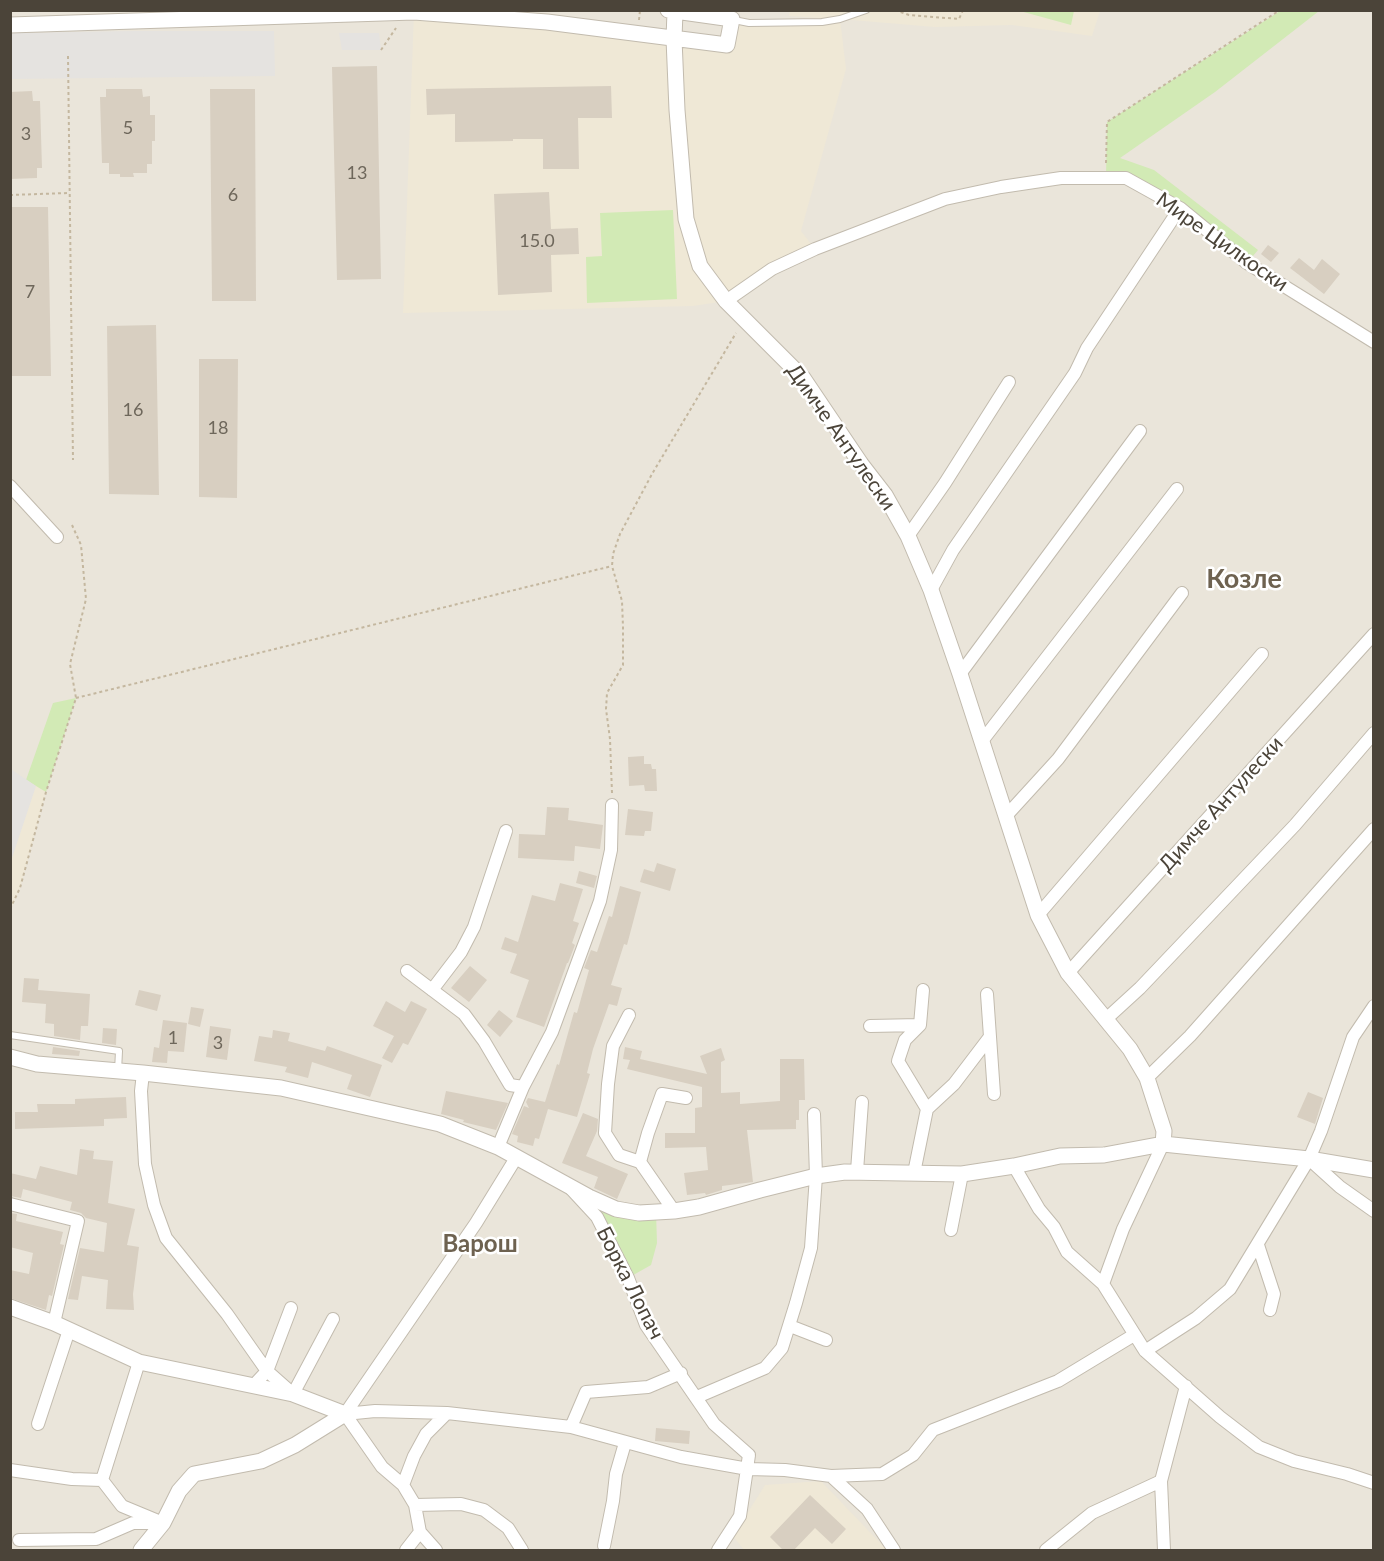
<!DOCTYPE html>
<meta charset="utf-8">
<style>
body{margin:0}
#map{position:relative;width:1384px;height:1561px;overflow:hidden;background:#f6f3ec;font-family:Lato,sans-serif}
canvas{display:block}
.frame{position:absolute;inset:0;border:12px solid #4b4439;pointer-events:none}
</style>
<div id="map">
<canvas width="1384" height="1561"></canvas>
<div class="frame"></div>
</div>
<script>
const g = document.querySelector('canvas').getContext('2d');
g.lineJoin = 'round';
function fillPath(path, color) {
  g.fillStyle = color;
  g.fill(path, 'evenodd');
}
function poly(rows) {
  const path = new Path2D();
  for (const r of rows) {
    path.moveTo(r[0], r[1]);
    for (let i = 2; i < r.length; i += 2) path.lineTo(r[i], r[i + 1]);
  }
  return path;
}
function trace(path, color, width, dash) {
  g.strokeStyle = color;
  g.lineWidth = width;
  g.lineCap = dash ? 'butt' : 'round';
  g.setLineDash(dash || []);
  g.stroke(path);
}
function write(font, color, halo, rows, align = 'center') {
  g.font = font + ' Lato,sans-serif';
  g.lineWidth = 5;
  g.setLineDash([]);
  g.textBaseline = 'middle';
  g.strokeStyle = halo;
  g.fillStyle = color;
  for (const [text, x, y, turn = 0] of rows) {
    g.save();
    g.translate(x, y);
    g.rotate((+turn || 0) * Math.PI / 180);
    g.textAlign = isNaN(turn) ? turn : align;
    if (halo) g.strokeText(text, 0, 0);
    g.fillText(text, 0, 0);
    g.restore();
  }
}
fillPath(poly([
 [11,11,1373,11,1373,1550,11,1550]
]), '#eae5da');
fillPath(poly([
 [790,11,1100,11,1092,36,1012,25,935,27,840,19,846,69,801,231,815,249,726,301,693,306,403,313,414,12,727,45,732,19,749,23,835,19,789,16],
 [11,769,46,792,20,888,11,909],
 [821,1481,887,1550,744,1550,733,1536,765,1485]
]), '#efe8d6');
fillPath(poly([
 [1020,11,1020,10,1074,11,1071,25],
 [1280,11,1319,11,1215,92,1120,158,1154,170,1258,250,1247,263,1180,208,1126,178,1106,178,1107,122],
 [673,210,677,299,587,303,586,257,602,256,600,213],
 [76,698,46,792,26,780,53,703],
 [589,1197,656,1212,657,1243,651,1265,628,1278]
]), '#d2eab5');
fillPath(poly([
 [133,31,274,31,275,76,11,79,11,33],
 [339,33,379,33,381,50,342,50],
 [11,769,36,786,11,861]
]), '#e5e3e0');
fillPath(poly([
 [377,66,381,279,337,280,332,67],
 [611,86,612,118,578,118,579,169,543,169,543,139,513,139,513,141,455,142,455,114,427,115,426,89],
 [106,89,142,89,143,97,150,96,150,115,155,115,155,141,152,141,152,164,147,164,147,173,133,173,134,177,120,177,120,174,109,174,109,163,102,163,100,97,106,97],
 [210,89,255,89,256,301,212,301],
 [32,91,33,101,40,101,42,168,37,168,37,178,10,179,10,92],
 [549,192,551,229,578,228,579,254,551,255,552,292,498,295,494,194],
 [10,207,48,207,51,376,10,376],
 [1268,245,1279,253,1271,262,1261,254],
 [1299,258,1314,270,1322,259,1340,274,1324,294,1290,268],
 [156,325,159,495,109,494,107,326],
 [199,359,238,359,237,498,199,497],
 [644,756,644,764,651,764,652,769,656,769,657,791,645,791,644,785,629,786,628,757],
 [547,807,569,808,568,820,603,825,600,849,575,846,574,861,518,858,519,834,545,835],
 [628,809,653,812,651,831,645,831,644,836,625,835],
 [657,863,676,869,670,891,640,882,644,869,654,872],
 [579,871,597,876,594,888,576,883],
 [560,883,583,889,573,921,579,923,572,943,575,945,568,963,567,963,544,1027,516,1017,529,980,510,973,517,954,501,949,505,937,518,942,532,895,555,901],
 [620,886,641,892,627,945,624,944,611,985,622,988,617,1006,609,1004,593,1049,587,1073,590,1074,577,1117,548,1109,539,1139,535,1138,533,1146,517,1142,518,1136,512,1134,524,1106,529,1108,526,1102,528,1098,545,1102,557,1064,559,1065,574,1012,577,1013,589,970,584,968,591,950,597,952,609,916,612,917],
 [470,966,487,980,469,1002,451,988],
 [24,978,39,979,38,990,90,994,88,1026,81,1026,80,1040,54,1036,54,1024,45,1023,46,1004,22,1002],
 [139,990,161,995,157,1011,135,1005],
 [386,1001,405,1012,411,1001,427,1009,408,1045,403,1043,392,1063,382,1058,394,1036,373,1026],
 [191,1007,204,1009,200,1027,188,1024],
 [499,1010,513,1021,500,1037,487,1025],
 [163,1020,187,1023,184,1052,168,1051,167,1063,152,1062,154,1047,159,1048],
 [210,1026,231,1029,227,1060,206,1057],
 [103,1028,117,1029,116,1045,102,1043],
 [273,1030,290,1033,288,1041,325,1051,327,1046,382,1065,370,1097,347,1089,352,1075,312,1062,308,1078,285,1072,287,1067,254,1061,259,1036,272,1038],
 [53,1047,80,1051,79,1056,52,1054],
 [625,1047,642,1051,640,1059,707,1074,700,1056,721,1048,725,1060,721,1062,721,1093,740,1092,740,1104,780,1101,780,1059,804,1059,805,1100,799,1100,799,1120,796,1120,796,1129,747,1130,753,1182,722,1186,722,1190,706,1195,705,1193,687,1195,684,1173,708,1170,706,1147,665,1148,665,1133,695,1133,695,1108,702,1107,702,1087,627,1069,630,1060,623,1059],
 [446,1091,508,1103,496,1130,463,1122,464,1120,441,1114],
 [1308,1092,1323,1098,1315,1124,1297,1117],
 [126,1097,127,1118,104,1119,104,1126,15,1129,15,1112,38,1112,37,1104,75,1104,75,1099],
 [583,1113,598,1119,597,1131,586,1156,628,1174,617,1199,594,1188,598,1177,562,1163],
 [80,1149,94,1151,93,1159,113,1161,108,1203,135,1209,127,1245,139,1247,133,1294,134,1310,106,1309,108,1280,82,1276,78,1300,68,1299,80,1248,104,1252,107,1223,86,1218,81,1213,70,1210,72,1202,23,1189,21,1198,10,1196,10,1173,36,1179,40,1166,77,1175],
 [10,1213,17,1214,16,1221,63,1232,60,1244,64,1245,52,1296,49,1295,46,1310,10,1298,10,1270,29,1274,33,1253,10,1247],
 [656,1428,690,1431,689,1444,655,1441],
 [810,1495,846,1529,832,1544,815,1528,793,1551,784,1551,770,1537]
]), '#d8cfc1');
const service = poly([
 [734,20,749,23,822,22,840,19,866,10],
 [10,1035,119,1051,118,1071]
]);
const minor = poly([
 [726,301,772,269,815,249,945,199,1001,187,1061,178,1126,178,1180,208,1247,263,1374,342],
 [10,486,57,537],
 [908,536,945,483,1009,382],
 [931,590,953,550,1075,373,1087,348,1180,208],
 [960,674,1140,431],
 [982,741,1177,489],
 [1006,816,1058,759,1182,593],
 [1038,915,1262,654],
 [407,971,464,1014,484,1041,510,1085,523,1087],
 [1068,973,1374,634],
 [432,990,461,952,474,927,506,831],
 [923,990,920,1025,905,1040,898,1061,927,1109],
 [987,994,994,1094],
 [629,1015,613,1046,608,1084,605,1133,619,1155,640,1162],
 [1105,1020,1140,988,1295,825,1374,733],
 [870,1026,920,1025],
 [143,1073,141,1091,145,1164,154,1205,166,1238,227,1314,267,1371,293,1394,333,1319],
 [1147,1078,1190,1036,1374,829],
 [498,1147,523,1087,552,1032,600,901,611,850,612,805],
 [1309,1159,1340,1187,1374,1211],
 [1014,1166,1039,1209,1054,1227,1067,1252,1103,1284,1145,1351,1220,1417,1259,1447,1294,1461,1347,1474,1374,1483],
 [857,1171,862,1102],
 [914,1173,927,1109,954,1084,989,1038],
 [572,1190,597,1217,628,1278,646,1325,714,1424,749,1455,740,1516,718,1550],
 [10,1204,78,1221,54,1323],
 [674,1211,640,1162,648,1133,662,1094,686,1098],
 [951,1230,962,1174],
 [1258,1245,1274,1294,1270,1310],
 [1103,1284,1123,1229,1163,1144],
 [790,1326,826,1340],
 [1145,1351,1196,1318,1230,1289,1309,1159,1321,1131,1353,1037,1374,1006],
 [253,1386,267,1371,291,1308],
 [697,1397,765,1368,782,1348,796,1303,811,1248,816,1176,814,1114],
 [345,1414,375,1411,447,1413,571,1427,681,1457,748,1469,785,1470,831,1476,867,1509,894,1550],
 [345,1414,476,1223,516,1158],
 [345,1414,382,1467,403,1485,415,1505,420,1532,406,1550],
 [38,1424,69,1330],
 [571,1427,586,1392,648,1387,681,1373],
 [10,1470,72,1479,102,1480,122,1506,163,1523],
 [831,1476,882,1474,913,1455,933,1430,1058,1381,1134,1335],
 [102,1480,139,1362],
 [1161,1481,1164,1550],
 [403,1485,414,1456,426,1434,447,1413],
 [415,1505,461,1504,484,1510,508,1528,522,1550],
 [420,1532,436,1550],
 [19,1540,96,1539,133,1523,156,1523],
 [604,1546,613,1501,616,1474,625,1443],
 [1046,1550,1092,1513,1161,1481,1186,1386]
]);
const tertiary = poly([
 [675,11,674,39,677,110,686,219,700,266,726,301,803,378,861,464,885,495,908,536,931,590,960,674,1038,915,1068,973,1130,1049,1147,1078,1164,1131,1163,1144],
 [10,25,414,12,547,22,727,45,732,19,668,10],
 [10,1057,37,1064,143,1073,281,1088,440,1124,498,1147,589,1197,616,1209,639,1213,674,1211,699,1207,760,1190,816,1176,845,1172,962,1174,1014,1166,1060,1156,1104,1155,1163,1144,1309,1159,1374,1170],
 [10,1307,54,1323,139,1362,293,1394,345,1414],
 [141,1550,163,1523,179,1491,194,1474,261,1461,295,1445,345,1414]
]);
trace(service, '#c2bbae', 8);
trace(minor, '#c2bbae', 14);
trace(tertiary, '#c2bbae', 17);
trace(poly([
 [895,10,909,15,959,19,963,10],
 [639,20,640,10],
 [381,50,396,28],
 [68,56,73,460],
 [1106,163,1107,122,1280,10],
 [10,195,68,193],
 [76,698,612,566],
 [612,793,610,739,606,709,607,693,623,665,623,627,622,601,612,566,613,554,620,534,652,474,736,333],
 [10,909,20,888,46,792,76,698,70,664,86,599,81,545,72,525]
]), '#c4b79f', 2, [3, 3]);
trace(service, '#fff', 6);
trace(minor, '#fff', 12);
trace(tertiary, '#fff', 15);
write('18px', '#6e675b', null, [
 ["5",128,128],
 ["3",26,134],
 ["13",357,173],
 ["6",233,195],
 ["15.0",537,241],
 ["7",30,292],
 ["16",133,410],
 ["18",218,428],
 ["1",173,1038],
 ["3",218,1043]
]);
write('21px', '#4b4439', '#fff', [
 ["Мире Цилкоски",1222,242,35],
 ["Димче Антулески",841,437,55],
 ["Димче Антулески",1221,804,-48],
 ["Борка Лопач",630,1283,63]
]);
write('bold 24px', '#6e6250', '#fff', [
 ["Варош",480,1244]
]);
write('bold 27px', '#6e6250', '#fff', [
 ["Козле",1244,579]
]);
</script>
